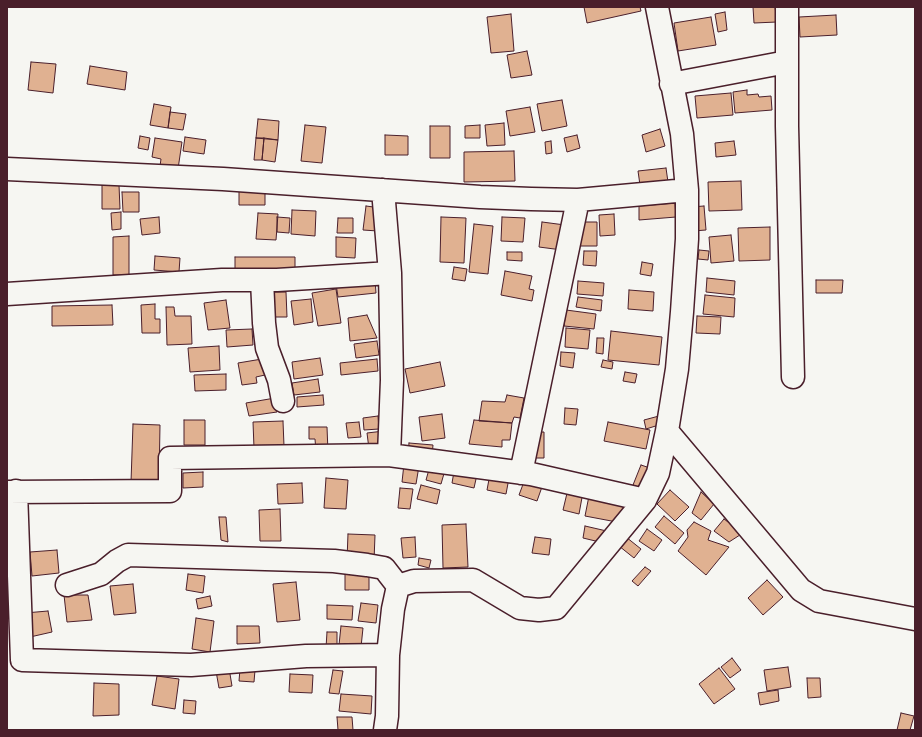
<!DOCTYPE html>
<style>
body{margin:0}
#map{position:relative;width:922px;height:737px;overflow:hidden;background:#f6f6f2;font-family:"Gochi Hand",sans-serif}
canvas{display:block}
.frame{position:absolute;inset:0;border:8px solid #4a1f2b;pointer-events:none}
</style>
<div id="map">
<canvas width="922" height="737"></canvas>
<div class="frame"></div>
</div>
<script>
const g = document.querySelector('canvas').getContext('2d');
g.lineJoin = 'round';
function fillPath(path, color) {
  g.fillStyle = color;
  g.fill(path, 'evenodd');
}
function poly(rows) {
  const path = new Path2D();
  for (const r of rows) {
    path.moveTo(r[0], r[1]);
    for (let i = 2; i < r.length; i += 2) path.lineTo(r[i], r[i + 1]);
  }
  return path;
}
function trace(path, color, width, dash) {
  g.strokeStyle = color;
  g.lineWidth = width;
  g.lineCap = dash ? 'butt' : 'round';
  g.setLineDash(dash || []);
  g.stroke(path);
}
const building = poly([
 [584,7,640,7,641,11,587,23,584,7],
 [753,7,775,7,777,22,754,23,753,7],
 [725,12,727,30,718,32,715,14,725,12],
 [511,14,514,51,491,53,487,17,511,14],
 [836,15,837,35,800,37,799,17,836,15],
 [711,17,716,45,678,51,674,23,711,17],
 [527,51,532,75,511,78,507,55,527,51],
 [31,62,56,64,53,93,28,90,31,62],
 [90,66,127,72,125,90,87,84,90,66],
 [747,90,747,95,758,94,759,97,771,96,772,110,735,113,733,92,747,90],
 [731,93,733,115,697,118,695,96,731,93],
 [562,100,567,126,542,131,537,104,562,100],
 [154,104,171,107,168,128,150,125,154,104],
 [530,107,535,132,510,136,506,111,530,107],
 [170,112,186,114,183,130,168,128,170,112],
 [258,119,279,121,278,140,256,138,258,119],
 [504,123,505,145,487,146,485,125,504,123],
 [305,125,326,127,322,163,301,161,305,125],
 [480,125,480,138,465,138,465,126,480,125],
 [430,126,450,126,450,158,430,158,430,126],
 [660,129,665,146,646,152,642,135,660,129],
 [385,135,408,136,408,155,385,155,385,135],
 [577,135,580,148,567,152,564,138,577,135],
 [140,136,150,138,148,150,138,148,140,136],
 [185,137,206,140,204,154,183,151,185,137],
 [155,138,182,142,178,169,160,166,161,159,152,157,155,138],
 [256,138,264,138,262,160,254,160,256,138],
 [264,138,278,140,275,162,262,160,264,138],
 [551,141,552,153,546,154,545,142,551,141],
 [734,141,736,155,716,157,715,143,734,141],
 [514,151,515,181,464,182,464,152,514,151],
 [666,168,669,189,641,192,638,171,666,168],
 [741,181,742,210,709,211,708,182,741,181],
 [102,185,119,185,120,209,102,209,102,185],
 [239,190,265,190,265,205,239,205,239,190],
 [122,192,139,192,139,212,123,212,122,192],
 [675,203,676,217,639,220,639,206,675,203],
 [366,206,381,208,378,231,363,230,366,206],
 [704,206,706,230,693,231,691,207,704,206],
 [292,210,316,211,315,236,291,234,292,210],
 [121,212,121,229,112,230,111,213,121,212],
 [258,213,278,214,276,240,256,239,258,213],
 [614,214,615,235,600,236,599,215,614,214],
 [159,217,160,233,142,235,140,219,159,217],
 [277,217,290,218,289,233,277,232,277,217],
 [441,217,466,218,464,263,440,262,441,217],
 [502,217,525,218,523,242,501,241,502,217],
 [338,218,353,218,353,233,337,233,338,218],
 [542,222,565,225,562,250,539,247,542,222],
 [579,222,597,222,597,246,578,246,579,222],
 [474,224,493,226,488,274,469,272,474,224],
 [770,227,770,260,739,261,738,228,770,227],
 [731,235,734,261,711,263,709,237,731,235],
 [129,236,129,275,113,275,113,237,129,236],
 [336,237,356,238,355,258,336,257,336,237],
 [699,250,709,251,708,260,698,259,699,250],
 [584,251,597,251,596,266,583,265,584,251],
 [507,252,522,252,522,261,507,260,507,252],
 [155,256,180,258,179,272,154,270,155,256],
 [235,257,295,257,295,275,235,275,235,257],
 [642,262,653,264,651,276,640,274,642,262],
 [454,267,467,269,465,281,452,279,454,267],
 [505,271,532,276,529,289,534,290,532,301,501,295,505,271],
 [707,278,735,281,734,295,706,292,707,278],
 [375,280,376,293,338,297,336,284,375,280],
 [816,280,843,280,842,293,816,293,816,280],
 [578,281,604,283,603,296,577,294,578,281],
 [336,289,341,323,318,326,312,293,336,289],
 [629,290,654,292,653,311,628,309,629,290],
 [272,292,286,292,287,317,273,317,272,292],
 [705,295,735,298,734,317,703,314,705,295],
 [578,297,602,300,601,311,576,307,578,297],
 [311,299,313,322,294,325,291,301,311,299],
 [226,300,230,328,208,330,204,303,226,300],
 [155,304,155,319,160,319,160,333,142,333,141,305,155,304],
 [112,305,113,325,52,326,52,306,112,305],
 [166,307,174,307,175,316,191,316,192,344,167,345,166,307],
 [566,310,596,314,594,329,564,326,566,310],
 [367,315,377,338,350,341,348,318,367,315],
 [697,316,721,317,720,334,696,333,697,316],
 [566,328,590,330,588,349,565,347,566,328],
 [252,329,253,345,227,347,226,330,252,329],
 [611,331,662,337,659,365,608,360,611,331],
 [597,338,604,338,603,354,596,353,597,338],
 [377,341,379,355,356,358,354,344,377,341],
 [219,346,220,370,190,372,188,348,219,346],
 [561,352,575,353,573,368,560,366,561,352],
 [320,358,323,375,294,379,292,362,320,358],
 [262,359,265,375,256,377,257,383,242,385,238,363,262,359],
 [377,359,378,371,341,375,340,363,377,359],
 [603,360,613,362,612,369,601,367,603,360],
 [440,362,445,386,410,393,405,369,440,362],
 [625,372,637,374,635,383,623,381,625,372],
 [226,374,226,390,195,391,194,375,226,374],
 [318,379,320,392,294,395,292,383,318,379],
 [323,395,324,405,297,407,297,397,323,395],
 [507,395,524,398,520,418,514,417,512,423,479,421,482,401,505,402,507,395],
 [275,398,277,412,249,416,246,403,275,398],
 [565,408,578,409,576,425,564,424,565,408],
 [442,414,445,438,422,441,419,417,442,414],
 [378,416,379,429,364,430,363,418,378,416],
 [659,416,662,424,646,429,644,420,659,416],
 [184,420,205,420,205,445,184,445,184,420],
 [474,420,512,423,510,440,502,440,502,447,469,444,474,420],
 [283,421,284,446,254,448,253,422,283,421],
 [359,422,361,437,348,438,346,423,359,422],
 [608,422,650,430,646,449,604,441,608,422],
 [133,424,160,425,159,482,131,482,133,424],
 [309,427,327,427,328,452,316,452,315,439,309,439,309,427],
 [384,431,386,447,369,449,367,433,384,431],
 [532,432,544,432,544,458,532,458,532,432],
 [409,443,433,445,432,456,408,454,409,443],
 [404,464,419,466,416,484,402,482,404,464],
 [641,465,650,468,642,489,633,485,641,465],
 [430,466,445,470,441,484,426,480,430,466],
 [455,466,478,470,474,488,452,483,455,466],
 [203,472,203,487,183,488,183,473,203,472],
 [490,474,509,478,506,494,487,490,490,474],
 [326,478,348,480,346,509,324,508,326,478],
 [525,479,543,484,537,501,519,495,525,479],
 [302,483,303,503,278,504,277,484,302,483],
 [421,485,440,490,437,504,417,499,421,485],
 [400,488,413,489,410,509,398,508,400,488],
 [568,489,583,492,579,514,563,510,568,489],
 [670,490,689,507,675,521,657,504,670,490],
 [701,492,714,504,701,520,692,513,701,492],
 [589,496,626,503,622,523,585,516,589,496],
 [280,509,281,541,260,541,259,510,280,509],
 [664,516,684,533,675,544,655,527,664,516],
 [219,517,226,517,228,542,221,540,219,517],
 [724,519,743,533,729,542,714,531,724,519],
 [694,522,711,531,708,540,729,547,706,575,678,551,688,537,687,530,694,522],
 [466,524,468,567,443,568,442,525,466,524],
 [585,526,611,532,608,544,583,538,585,526],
 [647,529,662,540,654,551,639,541,647,529],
 [348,534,375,535,374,561,347,560,348,534],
 [415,537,416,557,403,558,401,538,415,537],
 [535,537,551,539,549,555,532,553,535,537],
 [626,537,641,549,634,558,619,546,626,537],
 [57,550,59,573,32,576,30,552,57,550],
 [419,558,431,560,429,568,418,565,419,558],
 [369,567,369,590,345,590,345,568,369,567],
 [645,567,651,571,638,586,632,581,645,567],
 [188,574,205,576,203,593,186,590,188,574],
 [767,580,783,597,763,615,748,598,767,580],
 [296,582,300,620,277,622,273,584,296,582],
 [133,584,136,613,114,615,110,586,133,584],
 [64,595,88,595,92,620,67,622,64,595],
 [210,596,212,606,198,609,196,599,210,596],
 [361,603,378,605,376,623,358,621,361,603],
 [327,605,353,606,352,620,327,619,327,605],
 [48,611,52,632,30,637,25,613,48,611],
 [196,618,214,621,210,652,192,649,196,618],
 [237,626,259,626,260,643,237,644,237,626],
 [341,626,363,628,361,647,339,645,341,626],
 [327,632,337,632,337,648,326,648,327,632],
 [732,658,741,670,730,678,721,667,732,658],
 [788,667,791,687,767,691,764,670,788,667],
 [229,668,232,686,219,688,216,671,229,668],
 [719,668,735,689,714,704,699,684,719,668],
 [240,669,255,670,254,682,239,681,240,669],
 [333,670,343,671,339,694,329,693,333,670],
 [290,674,313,675,312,693,289,692,290,674],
 [157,676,179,679,175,709,152,705,157,676],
 [807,678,820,678,821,697,808,698,807,678],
 [94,683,119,684,119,715,93,716,94,683],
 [778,690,779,701,760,705,758,693,778,690],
 [341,694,372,696,371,714,339,711,341,694],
 [184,700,196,701,195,714,183,713,184,700],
 [901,713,914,716,910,730,897,730,901,713],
 [337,717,352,717,353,730,338,730,337,717]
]);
fillPath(building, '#e0b191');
trace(building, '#4a1f2b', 1);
const minor = poly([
 [787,7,787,126,793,377],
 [671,84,787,62],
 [7,169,223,179,480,197,531,199,578,200,687,190],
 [383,190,390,273,392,380,389,455],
 [262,280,264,323,267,348,279,380,283,401],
 [7,294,222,280,277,280,390,273],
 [667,431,801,590,819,601,915,619],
 [521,473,578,200],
 [16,491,22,660,191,665,306,656,388,655],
 [7,492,170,491,170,458,389,455,531,474,645,500],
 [67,585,101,574,117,561,128,555,334,561,367,565,384,568,398,586],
 [385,730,387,716,388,655,393,609,398,586,414,581,473,580,520,608,539,610,556,608,645,500,658,473,667,431,677,369,682,312,687,239,687,190,682,134,657,7]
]);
trace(minor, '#4a1f2b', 25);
trace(minor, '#f6f6f2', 22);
</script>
